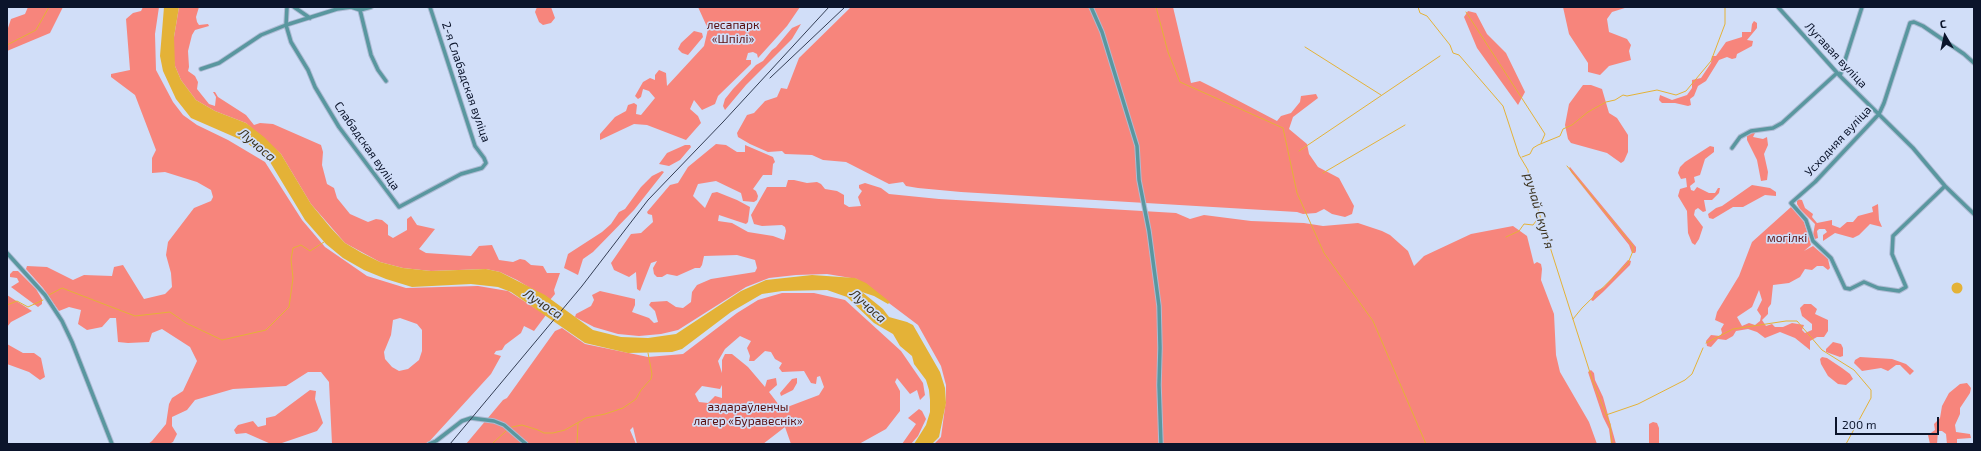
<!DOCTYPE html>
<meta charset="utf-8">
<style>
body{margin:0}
#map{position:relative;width:1981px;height:451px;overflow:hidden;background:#d1def8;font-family:"Exo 2",sans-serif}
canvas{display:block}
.frame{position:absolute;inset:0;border:8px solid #0b142b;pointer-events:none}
.north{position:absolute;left:1925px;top:16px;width:40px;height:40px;-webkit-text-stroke:3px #d1def8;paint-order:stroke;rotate:351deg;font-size:11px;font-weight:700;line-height:16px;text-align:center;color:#0b142b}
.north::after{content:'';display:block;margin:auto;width:14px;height:18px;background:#0b142b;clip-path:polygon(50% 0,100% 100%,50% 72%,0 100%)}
.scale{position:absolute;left:1835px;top:417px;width:104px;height:18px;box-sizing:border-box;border:2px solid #0b142b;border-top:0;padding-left:5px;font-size:12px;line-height:14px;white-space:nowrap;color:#0b142b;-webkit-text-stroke:3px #d1def8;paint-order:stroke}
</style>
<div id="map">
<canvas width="1981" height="451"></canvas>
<div class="frame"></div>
<div class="north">С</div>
<div class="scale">200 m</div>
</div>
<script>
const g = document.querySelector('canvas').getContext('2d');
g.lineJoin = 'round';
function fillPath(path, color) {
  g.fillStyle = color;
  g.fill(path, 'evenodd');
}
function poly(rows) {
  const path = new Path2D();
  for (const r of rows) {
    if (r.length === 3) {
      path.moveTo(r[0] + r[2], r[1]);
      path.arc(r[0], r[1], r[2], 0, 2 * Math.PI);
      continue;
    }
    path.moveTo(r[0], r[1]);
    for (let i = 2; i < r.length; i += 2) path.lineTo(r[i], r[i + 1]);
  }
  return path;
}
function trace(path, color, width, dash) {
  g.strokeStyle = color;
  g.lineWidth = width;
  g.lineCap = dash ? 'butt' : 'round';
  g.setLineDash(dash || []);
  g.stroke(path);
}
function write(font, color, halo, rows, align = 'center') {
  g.font = font + ' "Exo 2",sans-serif';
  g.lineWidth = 3.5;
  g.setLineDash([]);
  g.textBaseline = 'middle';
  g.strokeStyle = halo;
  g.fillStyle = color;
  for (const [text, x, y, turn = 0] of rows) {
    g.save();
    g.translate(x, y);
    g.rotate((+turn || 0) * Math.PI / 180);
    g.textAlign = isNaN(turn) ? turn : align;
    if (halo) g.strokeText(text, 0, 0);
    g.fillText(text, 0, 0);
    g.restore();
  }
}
fillPath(poly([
 [28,7,63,7,50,33,7,51,7,31,11,19,25,14],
 [143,7,159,7,155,34,156,70,173,102,183,115,197,125,228,140,265,162,302,220,325,247,367,276,406,288,478,286,508,291,546,315,534,331,524,326,521,333,505,345,502,350,496,351,494,354,501,356,491,374,427,444,332,444,329,382,321,372,308,372,286,386,233,389,195,400,187,410,172,417,172,426,177,434,173,442,169,444,148,444,152,441,166,424,169,404,172,398,183,391,197,361,190,347,162,329,152,333,149,342,128,343,118,342,116,318,110,318,102,327,87,330,78,324,81,310,69,307,59,311,43,288,26,269,27,266,47,267,73,280,84,275,112,276,114,267,123,265,144,299,165,294,172,287,171,273,166,255,168,242,194,208,211,201,213,197,211,190,197,182,165,172,152,173,152,158,156,150,135,95,111,77,111,74,130,70,126,19,133,13,141,11],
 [400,318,417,324,422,330,422,351,419,360,408,369,399,371,392,367,385,359,384,352,391,335,393,320],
 [179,7,199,7,196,17,197,22,199,25,208,24,209,26,195,30,192,35,188,51,189,67,188,71,195,76,198,82,197,89,209,104,215,106,216,97,213,92,215,92,218,97,246,115,254,125,260,123,273,124,321,145,323,152,322,165,327,184,334,188,337,198,350,214,368,222,376,219,382,220,388,225,388,235,393,238,407,230,407,219,411,216,417,225,435,229,419,249,426,253,471,256,479,246,492,245,499,260,513,262,520,259,525,260,531,265,543,266,547,273,560,273,554,290,555,294,550,300,517,280,500,272,486,269,431,271,403,268,380,262,345,243,311,204,281,154,246,123,215,111,196,100,181,80,175,66,173,55,174,37],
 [537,7,551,7,555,18,551,23,543,25,539,22,535,12],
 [698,7,800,7,787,26,758,58,757,54,753,52,748,53,746,60,751,60,751,64,718,96,715,104,702,110,694,100,690,109,698,116,701,123,686,140,647,125,634,124,600,140,600,134,615,117,626,111,628,105,634,103,637,105,636,114,641,115,655,98,649,91,643,89,641,97,638,99,635,96,643,82,650,78,655,80,655,75,659,70,666,73,667,86,704,46,708,29],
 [851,7,1173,7,1191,83,1200,81,1218,90,1277,121,1281,116,1291,113,1300,102,1301,96,1316,94,1318,98,1293,117,1289,129,1307,144,1309,154,1318,167,1339,178,1354,206,1352,214,1345,217,1332,214,1324,209,1316,213,1303,214,1297,212,961,192,918,188,906,186,903,182,889,184,846,162,823,160,812,155,785,154,782,151,768,152,750,144,738,137,737,133,747,115,754,113,765,101,777,97,781,88,787,89,799,58],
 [1563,7,1628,7,1612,12,1607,19,1609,32,1627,39,1631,45,1629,51,1631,60,1609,66,1600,75,1588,72,1588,63,1569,34],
 [1468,11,1476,13,1487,34,1506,53,1525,92,1518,105,1477,48,1464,17],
 [1754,21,1757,23,1757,28,1747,40,1753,41,1752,46,1737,54,1736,58,1732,59,1727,57,1719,60,1706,81,1698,86,1694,96,1690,99,1691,105,1688,106,1675,103,1662,103,1659,100,1660,95,1672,100,1687,95,1692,88,1692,80,1701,78,1711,63,1712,56,1716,56,1726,42,1742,37,1742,32,1751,32,1752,24],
 [801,24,792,39,746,85,725,110,723,106,725,99,733,89,756,65,763,61,772,50,776,47,792,28],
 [694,31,702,33,703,37,688,55,682,53,678,49,681,43],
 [1583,85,1591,85,1602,89,1609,113,1617,118,1628,135,1628,152,1624,161,1621,163,1607,153,1571,143,1568,139,1565,125,1569,104],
 [1753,132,1755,133,1753,137,1763,139,1767,137,1768,145,1764,154,1768,172,1767,180,1761,181,1757,160,1747,140,1747,136],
 [716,144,726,145,737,152,745,152,745,145,773,157,775,162,773,164,772,175,763,175,753,189,756,191,758,196,757,200,754,202,743,201,741,193,716,181,698,184,693,196,705,208,712,193,717,192,737,200,750,207,748,222,746,224,719,215,718,221,732,223,748,232,773,236,784,240,786,231,785,227,782,225,762,226,754,224,751,215,767,187,786,187,788,180,794,180,807,183,817,182,821,184,825,189,837,191,844,195,844,204,849,207,861,206,858,197,862,191,859,188,859,185,865,183,881,188,889,194,939,199,1176,213,1190,219,1204,215,1251,221,1304,223,1323,226,1358,223,1382,231,1390,235,1408,251,1414,266,1424,256,1471,234,1513,226,1527,236,1534,264,1537,262,1541,264,1542,269,1541,280,1554,314,1556,355,1560,372,1589,422,1597,444,934,444,941,437,946,400,946,385,941,366,918,325,857,279,827,274,796,275,769,278,746,287,678,330,661,334,639,336,618,334,594,327,575,317,576,314,591,306,594,300,592,295,600,291,635,299,635,305,632,312,649,318,654,323,658,322,655,311,649,305,651,302,667,301,676,307,683,308,691,302,692,292,697,285,711,279,755,272,757,268,755,260,737,255,704,256,702,265,700,268,695,268,677,276,667,274,662,277,657,277,654,274,653,268,657,261,651,263,640,291,637,289,636,272,629,277,614,270,611,263,631,234,641,233,653,222,652,215,648,214,647,212,670,185,678,183,688,167],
 [685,145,690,145,691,147,680,160,669,166,659,164,667,153],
 [1710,146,1714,147,1714,152,1705,159,1700,175,1694,177,1695,182,1690,186,1691,190,1694,191,1697,187,1709,193,1715,193,1718,188,1720,188,1719,193,1712,200,1704,200,1706,211,1703,212,1698,208,1695,210,1694,215,1703,227,1699,239,1695,245,1692,243,1688,233,1687,211,1678,196,1680,189,1687,187,1686,178,1681,179,1678,173,1680,167,1685,162],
 [1570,167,1636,247,1636,251,1635,253,1632,253,1629,245,1571,172,1569,168],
 [662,171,664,172,634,210,593,252,583,259,578,275,564,268,568,254,602,232,611,224,619,212,625,209,641,187,652,176],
 [1752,185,1770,188,1776,192,1776,196,1765,195,1743,207,1733,207,1713,219,1709,218,1708,214,1716,208,1722,206],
 [1797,199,1802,200,1805,208,1813,214,1812,217,1817,223,1832,220,1832,225,1840,228,1847,222,1853,222,1858,216,1873,212,1872,207,1878,204,1879,220,1882,227,1870,224,1859,235,1853,238,1835,233,1823,241,1823,235,1827,232,1825,229,1819,229,1817,231,1818,238,1815,239,1813,235,1815,224,1800,209,1797,204],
 [1791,207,1804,222,1811,245,1804,251,1813,246,1828,259,1830,268,1828,270,1823,266,1817,266,1812,270,1805,269,1800,277,1789,283,1773,285,1771,304,1768,308,1768,314,1762,320,1766,326,1772,324,1775,327,1783,327,1792,323,1804,325,1802,330,1805,333,1812,330,1812,324,1802,316,1800,308,1804,304,1811,304,1817,309,1815,314,1828,320,1828,331,1824,337,1817,337,1810,341,1810,350,1795,338,1780,332,1765,338,1757,332,1748,329,1736,331,1733,336,1726,340,1718,339,1711,347,1707,346,1706,341,1711,335,1720,336,1722,333,1721,329,1724,324,1715,320,1717,312,1739,276,1752,242],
 [1759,290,1762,300,1757,310,1761,316,1760,321,1755,325,1749,323,1742,326,1737,317,1752,307],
 [1628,260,1631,261,1630,265,1603,292,1593,301,1591,300,1595,292,1604,287],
 [13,271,18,271,36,289,42,299,42,304,38,307,11,287,19,282,17,278,10,277,10,274],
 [782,293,814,293,845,300,901,351,923,383,925,395,920,400,917,390,910,394,897,378,895,382,900,391,900,411,886,429,859,444,791,444,785,427,763,444,637,444,633,427,630,430,636,444,466,444,503,400,507,398,555,331,562,328,585,344,648,357,683,354,737,313,758,300],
 [740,336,751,341,747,348,750,356,749,361,754,361,765,351,771,352,775,359,782,363,779,368,782,372,804,371,811,383,816,384,817,377,820,376,824,387,819,395,782,409,769,392,777,385,776,378,767,380,765,387,748,367,732,354,725,354,722,360,722,373,718,361,725,349],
 [722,385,722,398,715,396,708,403,699,402,695,394,702,386,720,389],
 [7,295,32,311,11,322,7,327],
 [1833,342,1841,344,1843,348,1843,356,1840,357,1826,352,1826,349],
 [7,344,23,353,34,353,41,358,45,377,40,380,29,372,7,364],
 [1822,357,1827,358,1842,368,1850,374,1853,379,1846,385,1838,384,1828,376,1821,364,1820,359],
 [1860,357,1892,359,1906,364,1914,371,1910,375,1900,365,1896,365,1888,371,1881,368,1862,371,1854,363,1855,360],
 [1591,370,1594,373,1595,380,1603,397,1616,444,1611,444,1609,429,1603,417,1588,372],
 [797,378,797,383,793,390,781,396,780,393,792,379],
 [1967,383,1971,388,1970,393,1960,408,1960,414,1955,425,1956,432,1970,434,1971,438,1957,439,1957,444,1947,444,1946,434,1942,431,1938,431,1937,444,1930,444,1928,435,1935,430,1934,424,1940,418,1942,406,1949,393,1960,384],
 [310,390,316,391,315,399,323,423,317,431,279,444,271,444,246,433,236,434,234,430,238,425,253,421,258,427,266,425,266,418,275,416],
 [919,409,922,411,926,419,918,436,911,444,902,444,916,424,908,418],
 [1653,422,1657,423,1659,428,1659,444,1649,444,1649,424]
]), '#f7857c');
fillPath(poly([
 [164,7,179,7,174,37,175,66,181,80,196,100,215,111,246,123,264,137,281,154,311,204,330,227,345,243,362,253,380,262,403,268,431,271,486,269,500,272,545,295,593,330,621,337,648,338,676,334,741,291,766,280,812,275,855,278,866,283,890,302,888,304,874,296,862,292,883,309,889,317,907,322,913,325,940,372,945,388,946,403,939,437,932,444,914,444,926,425,930,412,930,400,929,390,926,380,914,364,912,356,900,346,893,334,874,323,847,297,827,290,782,291,762,294,731,312,682,349,672,352,628,353,585,343,511,292,498,287,471,284,412,287,386,279,364,270,343,258,326,244,305,220,270,162,246,142,191,118,176,99,163,71,160,56],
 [1957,288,5.5]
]), '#e4b237');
trace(poly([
 [1156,7,1168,52,1180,82,1283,128,1297,193,1324,253,1373,321,1426,444],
 [1418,7,1420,13,1427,16,1450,45,1453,53,1459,55,1503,106,1519,155,1528,170,1529,181,1593,382,1610,424,1612,444],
 [1466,12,1545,134,1541,143],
 [7,45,36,30,49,7],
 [1305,47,1381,95],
 [1299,151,1440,56],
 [1522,157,1530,154,1533,148,1538,145,1560,136,1563,129,1572,125,1588,112,1606,102,1615,100,1623,95,1627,96,1657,90,1676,95,1686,91,1711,61,1725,24,1725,7],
 [1567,166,1633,246,1633,251,1628,263,1582,308,1573,319],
 [1323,173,1405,125],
 [1506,237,1519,231,1524,224,1533,225,1539,217],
 [49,295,62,288,135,316,170,312,186,323,222,340,266,330,289,307,293,278,291,260,293,248,301,245,310,251,324,242],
 [7,305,17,301,28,307,43,300],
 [1706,343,1733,329,1786,321,1797,321,1822,350,1854,370,1871,390,1871,398,1846,444],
 [1606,415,1638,404,1685,380,1692,374,1703,348],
 [512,427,522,425,538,430,544,433,553,433,565,430,586,418,605,414,623,408,636,399,641,390,651,379,652,374,648,353],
 [492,444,506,431],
 [577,444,578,423]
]), '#e4b237', 1);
const minor = poly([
 [287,7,286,25,291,42,308,70,315,87,339,127,399,207,461,174,482,168,486,163,484,158,475,146,430,7],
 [294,7,310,18],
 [1091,7,1102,32,1137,146,1139,180,1149,231,1159,306,1160,348,1159,385,1161,444],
 [1778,7,1840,76,1913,148,1945,186,1974,214],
 [360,10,371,55,378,70,386,81],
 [201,69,219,63,261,35,286,25,337,9,351,7,360,10,371,7],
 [1840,76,1862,7],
 [1732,148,1740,137,1751,131,1773,128,1782,123,1837,73],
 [1945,186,1893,236,1892,254,1906,287,1899,291,1878,288,1864,282,1850,289,1845,288,1831,258,1813,241,1806,220,1791,203,1815,182,1879,114,1884,103,1910,23,1914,22,1923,26,1964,54,1974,63],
 [7,253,45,295,62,321,72,342,112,444],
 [429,444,436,441,462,421,471,418,494,421,504,425,526,444]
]);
trace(minor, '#adbad3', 5.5);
trace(minor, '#59979f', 3.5);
trace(poly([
 [770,78,845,7],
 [450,444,582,286,648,200,723,122,829,7]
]), '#333d54', 1);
write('12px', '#580f10', '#d1def8', [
 ["лесапарк",733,25],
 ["«Шпілі»",733,39],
 ["могілкі",1787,238],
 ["аздараўленчы",748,407],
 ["лагер «Буравеснік»",748,421]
]);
write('12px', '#0b142b', '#d1def8', [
 ["Лугавая вуліца",1836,55,47],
 ["2-я Слабадская вуліца",466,82,71],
 ["Усходняя вуліца",1838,141,-47],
 ["Слабадская вуліца",367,146,55]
]);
write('italic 13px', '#3b321e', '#d1def8', [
 ["Лучоса",257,145,40],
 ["ручай Скупʼя",1539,211,74],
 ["Лучоса",543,304,33],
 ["Лучоса",868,306,42]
]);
</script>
